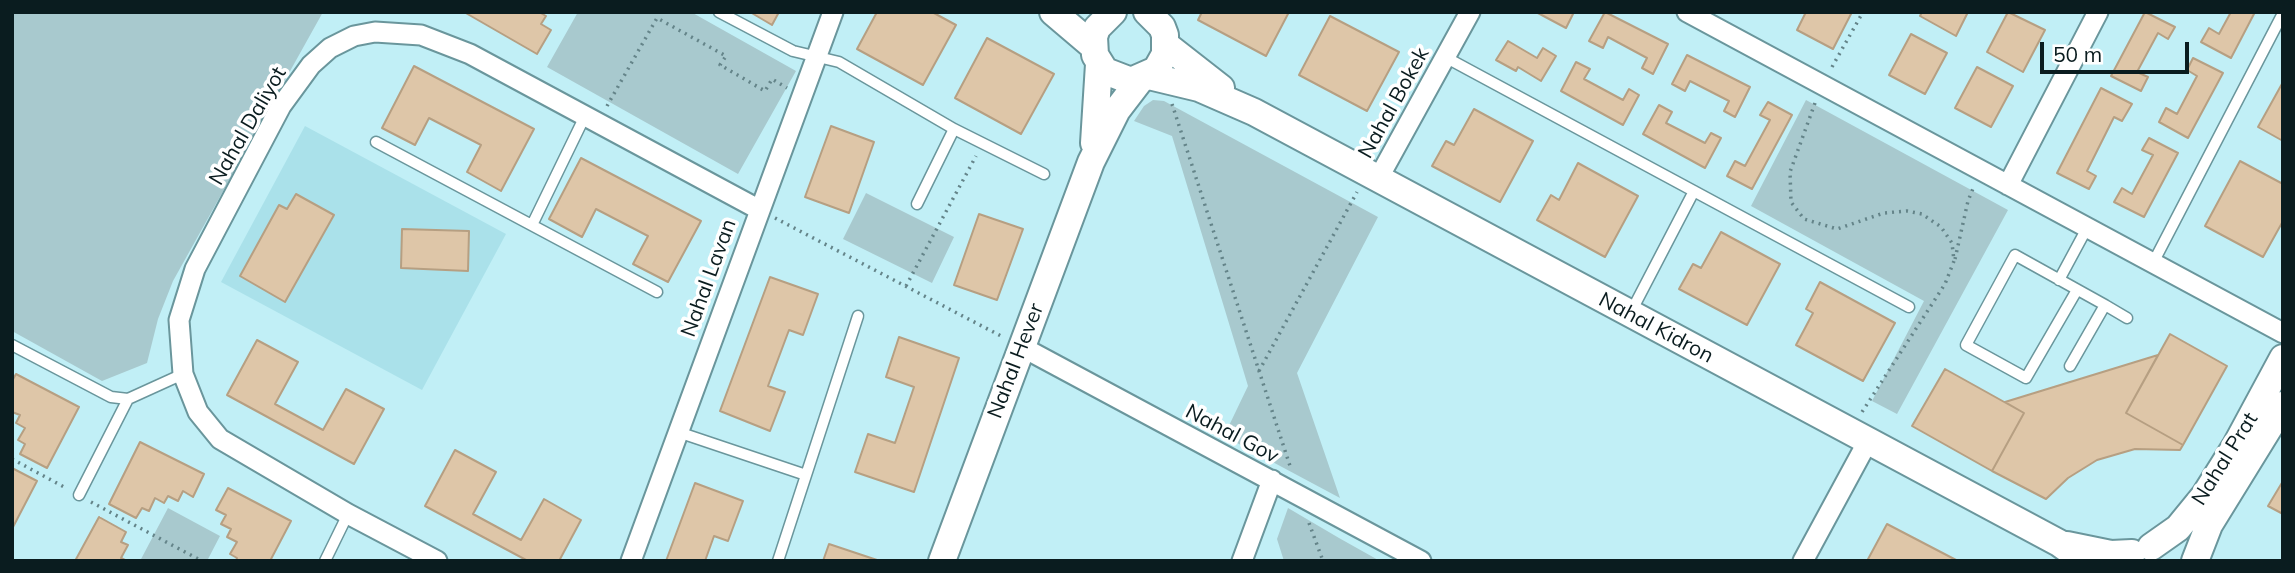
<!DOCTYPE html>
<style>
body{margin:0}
#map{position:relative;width:2295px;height:573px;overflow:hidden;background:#c1eff6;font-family:Mulish,sans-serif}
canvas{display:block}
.frame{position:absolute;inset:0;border:14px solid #0a1c1f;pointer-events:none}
.scale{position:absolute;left:2040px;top:42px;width:149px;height:32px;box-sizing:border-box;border:4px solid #0a1c1f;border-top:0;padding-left:9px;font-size:21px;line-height:24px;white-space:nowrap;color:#0a1c1f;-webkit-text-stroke:5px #fff;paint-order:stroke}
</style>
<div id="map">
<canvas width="2295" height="573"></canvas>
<div class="frame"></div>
<div class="scale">50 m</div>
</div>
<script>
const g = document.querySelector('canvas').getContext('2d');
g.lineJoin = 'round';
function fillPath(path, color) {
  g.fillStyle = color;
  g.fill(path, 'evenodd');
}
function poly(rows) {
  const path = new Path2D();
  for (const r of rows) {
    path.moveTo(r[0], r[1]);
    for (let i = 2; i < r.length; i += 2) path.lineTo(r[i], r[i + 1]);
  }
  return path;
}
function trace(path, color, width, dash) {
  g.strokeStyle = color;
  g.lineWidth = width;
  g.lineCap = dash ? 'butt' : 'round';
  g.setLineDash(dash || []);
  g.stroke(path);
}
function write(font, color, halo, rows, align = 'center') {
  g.font = font + ' Mulish,sans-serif';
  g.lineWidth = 7;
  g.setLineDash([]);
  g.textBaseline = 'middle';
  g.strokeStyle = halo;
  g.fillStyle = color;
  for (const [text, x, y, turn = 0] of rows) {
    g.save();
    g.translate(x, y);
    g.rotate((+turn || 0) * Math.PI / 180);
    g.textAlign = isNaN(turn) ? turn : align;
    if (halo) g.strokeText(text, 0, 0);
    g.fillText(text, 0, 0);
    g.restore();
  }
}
fillPath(poly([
 [305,126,506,234,422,390,221,282]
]), '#aae1ea');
fillPath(poly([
 [12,12,323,12,173,281,158,319,147,363,102,381,12,331],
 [578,12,691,12,796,71,738,174,547,67],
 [1153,100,1164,101,1378,217,1297,373,1340,498,1224,436,1248,386,1172,136,1134,121,1144,106],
 [1806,100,2008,210,1897,414,1872,401,1924,301,1751,206],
 [866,193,954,237,932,283,843,239],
 [168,508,220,536,207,561,140,561],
 [1288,508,1339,538,1380,561,1284,561,1277,539]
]), '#a8c9ce');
const building = poly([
 [464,12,539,12,546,16,541,24,551,30,537,54,464,12],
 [750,12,779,12,772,25,750,12],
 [877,12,932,12,956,25,923,85,857,49,877,12],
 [1202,12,1289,12,1266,56,1198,20,1202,12],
 [1536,12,1574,12,1566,28,1536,12],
 [1605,12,1668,44,1653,74,1642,68,1647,58,1608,37,1603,48,1589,41,1605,12],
 [1806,12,1852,12,1833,49,1797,30,1806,12],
 [1922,12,1968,12,1956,36,1920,16,1922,12],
 [2008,12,2045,30,2023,72,1987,52,2008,12],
 [2145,12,2175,27,2168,39,2158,33,2137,72,2148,77,2141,91,2111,76,2145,12],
 [2231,12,2255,12,2231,58,2201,42,2209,28,2219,34,2231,12],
 [1330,16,1399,52,1367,111,1299,75,1330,16],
 [1911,34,1947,53,1925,94,1889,75,1911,34],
 [987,38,1054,74,1021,134,955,98,987,38],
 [1508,41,1537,58,1543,48,1556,56,1541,81,1518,67,1516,71,1496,60,1508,41],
 [1687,55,1750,87,1735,117,1724,111,1729,101,1690,81,1685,91,1672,84,1687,55],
 [2193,58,2223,73,2188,138,2159,122,2166,108,2177,114,2197,76,2187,70,2193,58],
 [1576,62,1590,69,1584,79,1623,100,1629,89,1639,95,1623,125,1561,91,1576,62],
 [414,66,534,129,501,191,467,172,481,145,429,118,415,145,382,128,414,66],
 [1977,67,2013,86,1991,127,1955,108,1977,67],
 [2283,82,2283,141,2258,127,2283,82],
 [2101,88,2132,104,2122,121,2114,117,2087,171,2096,176,2089,189,2057,173,2101,88],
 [1768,102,1792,115,1752,189,1727,176,1735,161,1745,166,1770,120,1760,115,1768,102],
 [1659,105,1672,112,1666,123,1705,143,1711,133,1721,138,1705,168,1643,134,1659,105],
 [1474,109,1533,141,1500,202,1432,166,1446,141,1454,145,1474,109],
 [831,126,874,142,849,213,805,197,831,126],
 [2149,138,2178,153,2144,217,2114,202,2122,188,2132,194,2153,155,2142,150,2149,138],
 [581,158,701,221,668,282,633,264,648,236,596,209,582,237,549,219,581,158],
 [2240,161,2283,184,2283,221,2263,257,2205,226,2240,161],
 [1578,163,1638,196,1605,257,1537,220,1551,195,1559,200,1578,163],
 [296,194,334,215,285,302,240,276,279,205,287,209,296,194],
 [979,214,1023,229,997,300,954,285,979,214],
 [402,229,469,231,468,271,401,268,402,229],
 [1721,232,1780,264,1747,325,1679,289,1693,264,1701,268,1721,232],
 [770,277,818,294,803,335,789,330,768,386,785,392,770,431,720,411,770,277],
 [1820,282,1895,323,1863,381,1796,345,1813,313,1806,309,1820,282],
 [2170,334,2227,366,2183,445,2126,413,2170,334],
 [899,337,959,358,914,492,855,472,868,434,895,443,914,387,886,377,899,337],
 [257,340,298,362,275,404,323,430,346,389,384,409,354,464,227,395,257,340],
 [2158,355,2126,413,2183,445,2180,450,2135,449,2097,460,2068,478,2046,499,1992,471,2024,413,2005,402,2158,355],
 [1945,369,2024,413,1992,471,1912,426,1945,369],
 [16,374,79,407,47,468,20,454,25,444,18,440,25,428,16,423,20,415,12,412,12,381,16,374],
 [140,442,204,474,193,497,183,491,178,501,168,496,164,503,155,498,149,511,142,508,136,518,109,504,140,442],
 [455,450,496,472,473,514,521,540,544,499,581,520,559,561,528,561,425,506,455,450],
 [12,468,37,481,12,529,12,468],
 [2283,481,2283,514,2268,506,2283,481],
 [695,483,743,501,728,541,714,536,705,561,666,561,695,483],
 [228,488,291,521,270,561,236,561,237,558,230,554,237,542,227,537,231,529,221,524,226,515,216,510,228,488],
 [99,517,126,532,121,542,128,545,121,558,127,561,75,561,99,517],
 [1887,524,1958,561,1867,561,1887,524],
 [829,544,880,561,823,561,829,544]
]);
fillPath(building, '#dec6a8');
trace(building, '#b69f82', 2);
const lane = poly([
 [719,12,793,51,839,62,954,129,1044,174],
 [1445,57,1909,307],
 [376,142,657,292],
 [917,204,954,129],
 [532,225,585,116],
 [2153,263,2281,17],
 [2059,280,2087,228],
 [2077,290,2026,378,1966,345,2015,255,2105,305,2127,318],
 [1631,312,1694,191],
 [12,345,111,397,128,399],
 [2070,366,2105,305],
 [678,432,806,475],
 [79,495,128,399,183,374],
 [325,561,348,514],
 [778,561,858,316]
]);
const street = poly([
 [1687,12,2283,333],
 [1378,179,1470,12],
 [2008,185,2098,12],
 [1022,347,1421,561],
 [437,561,348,514,220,439,198,412,183,374,179,320,195,269,281,106,311,65,330,48,354,36,375,32,421,35,470,54,758,209],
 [631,561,833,12],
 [1242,561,1272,480],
 [1803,561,1868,441]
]);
const secondary = poly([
 [1053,12,1093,46],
 [1113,12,1097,28,1094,37,1095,55,1105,71,1131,81,1156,70,1165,54,1165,35,1162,27,1147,12],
 [1166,45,1221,88],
 [1149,76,1199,88,1254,112,2059,543,2084,561],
 [1094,143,1099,64],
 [2067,545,2111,554,2132,553],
 [2151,547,2178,528,2205,495,2235,447,2283,358],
 [942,561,1091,162,1117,110,1140,80],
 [2195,561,2209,525,2283,405]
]);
trace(lane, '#6a969c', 13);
trace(street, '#6a969c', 23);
trace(secondary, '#6a969c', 30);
trace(poly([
 [1832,67,1863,12],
 [1815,103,1790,172,1791,202,1804,219,1837,229,1884,213,1907,211,1922,214,1941,227,1952,243,1954,261,1945,284,1862,412],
 [1172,104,1291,469],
 [607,106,657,18,726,56,720,65,765,91,772,79,787,88],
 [775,218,1001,336],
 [1955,259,1968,201,1974,186],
 [906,286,976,156],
 [1259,371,1357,192],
 [12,459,66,488],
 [91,502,202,561],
 [1309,523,1323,561]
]), '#648489', 3.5, [2, 5]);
trace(lane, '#fff', 10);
trace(street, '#fff', 19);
trace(secondary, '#fff', 26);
write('21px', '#0a1c1f', '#fff', [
 ["Nahal Bokek",1394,103,-61],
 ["Nahal Daliyot",248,126,-60],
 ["Nahal Lavan",709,278,-70],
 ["Nahal Kidron",1656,328,28],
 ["Nahal Hever",1016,361,-69],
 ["Nahal Gov",1232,434,28],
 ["Nahal Prat",2225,459,-58]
]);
</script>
